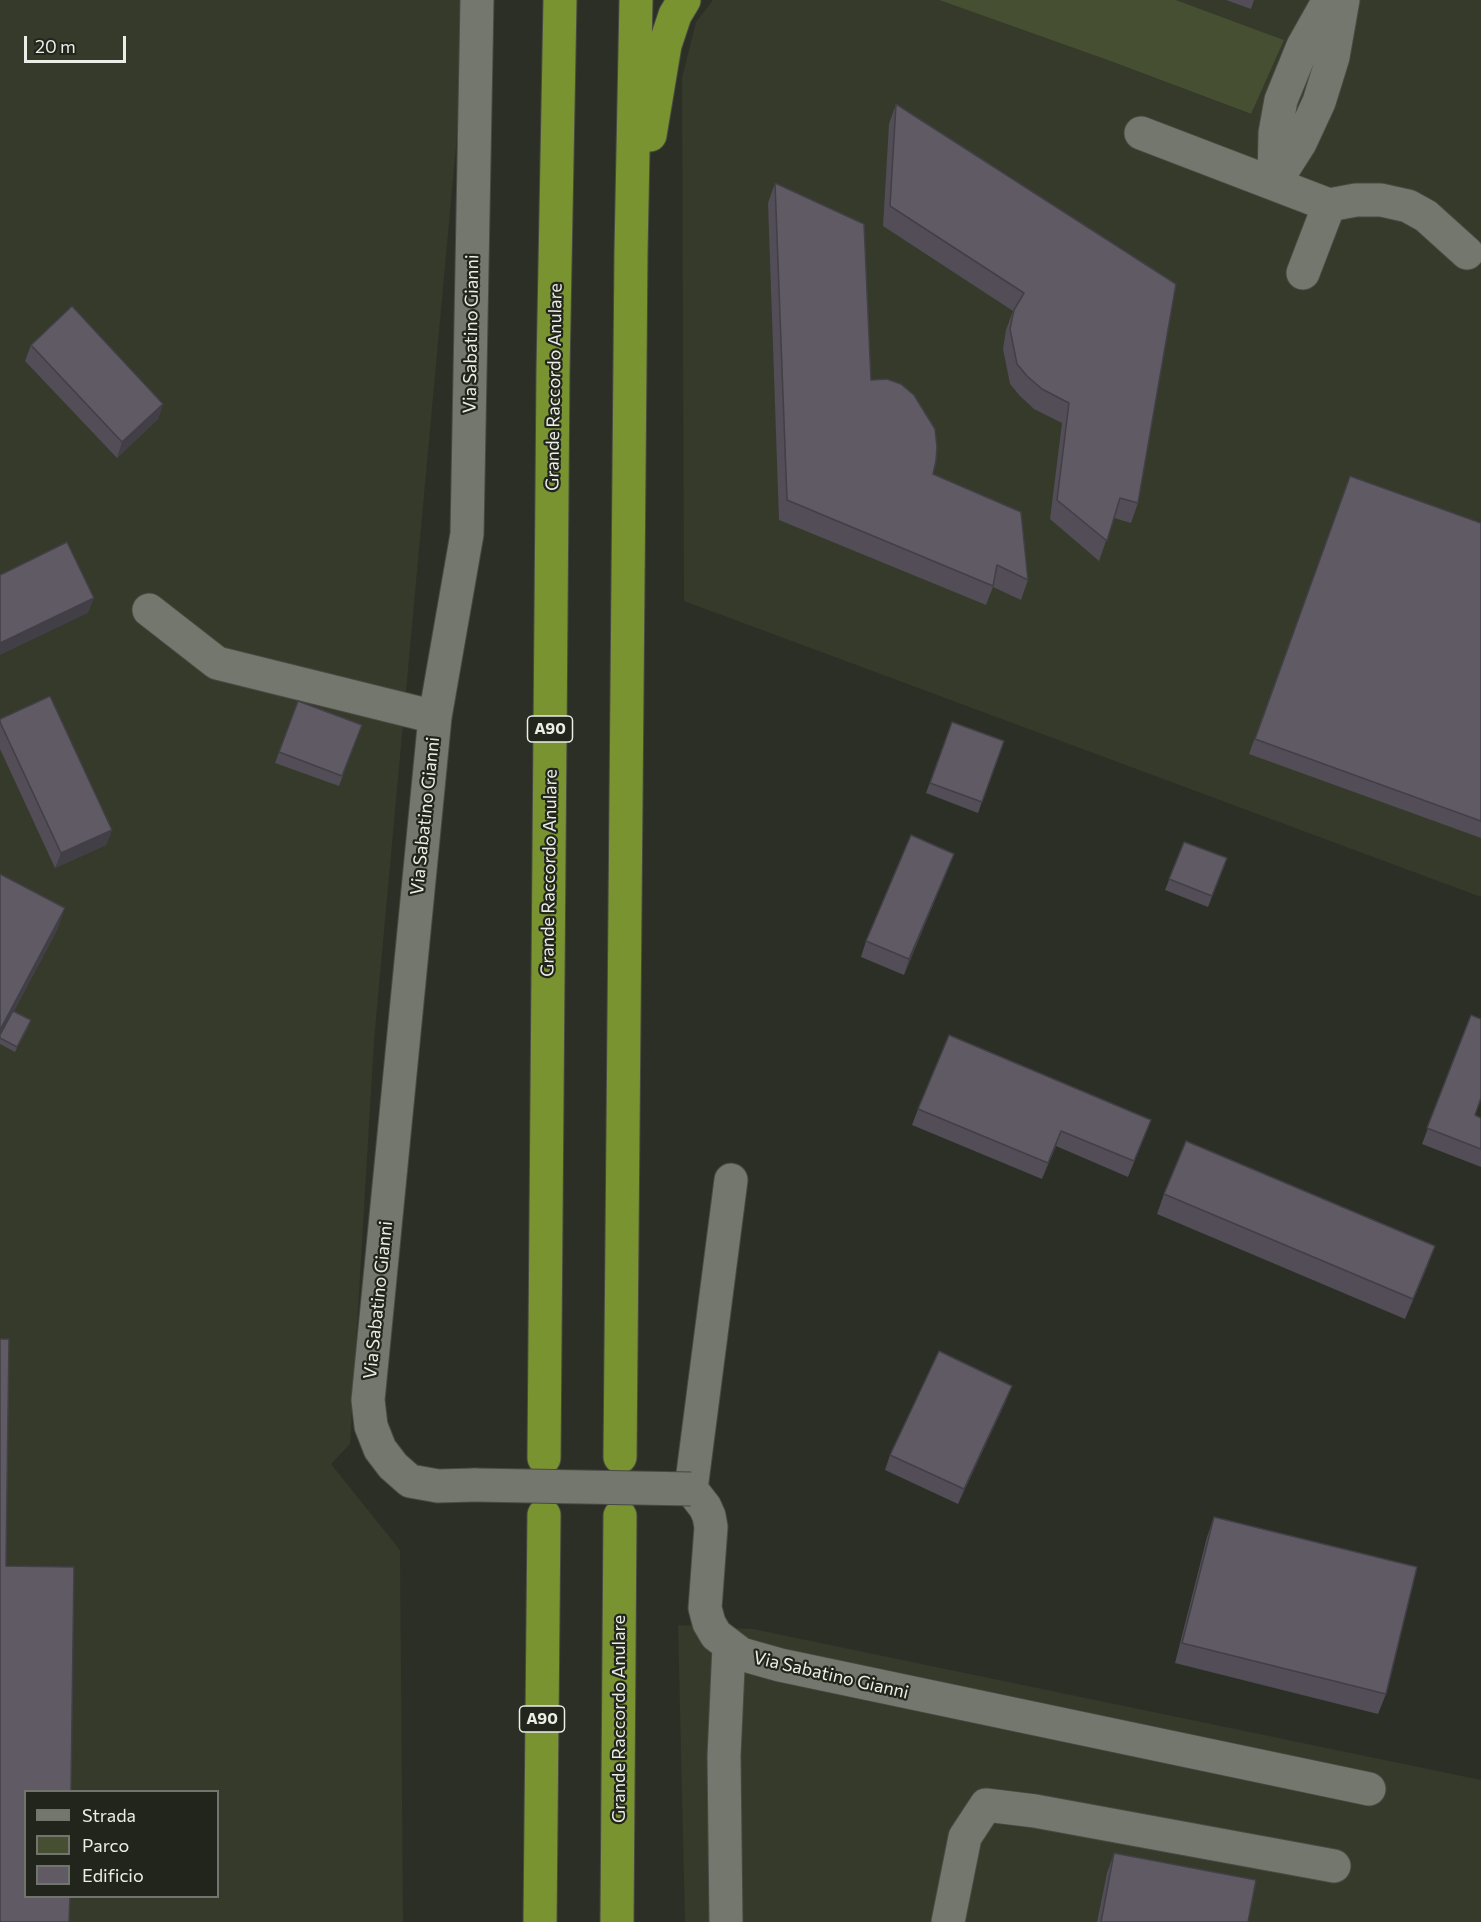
<!DOCTYPE html>
<style>
body{margin:0}
#map{position:relative;width:1481px;height:1922px;overflow:hidden;background:#2c2f26;font-family:Commissioner,sans-serif}
canvas{display:block}
.legend{position:absolute;left:24px;top:1790px;width:195px;height:108px;box-sizing:border-box;background:#22251c;border:2px solid #72756d;margin:0;padding:8px 10px;list-style:none;font-size:18px;color:#ebede7}
.legend li{display:flex;align-items:center;gap:12px;height:30px}
.legend b{width:30px;border:2px solid #72756d}
.scale{position:absolute;left:24px;top:36px;width:102px;height:27px;box-sizing:border-box;border:3px solid #ebede7;border-top:0;padding-left:8px;font-size:18px;line-height:21px;white-space:nowrap;color:#ebede7;-webkit-text-stroke:4px #22251c;paint-order:stroke}
</style>
<div id="map">
<canvas width="1481" height="1922"></canvas>
<ul class="legend">
<li><b style="height:8px;background:#74776d"></b>Strada</li>
<li><b style="height:16px;background:#464f32"></b>Parco</li>
<li><b style="height:16px;background:#5f5a64"></b>Edificio</li>
</ul>
<div class="scale">20 m</div>
</div>
<script>
const g = document.querySelector('canvas').getContext('2d');
g.lineJoin = 'round';
function fillPath(path, color) {
  g.fillStyle = color;
  g.fill(path, 'evenodd');
}
function poly(rows) {
  const path = new Path2D();
  for (const r of rows) {
    path.moveTo(r[0], r[1]);
    for (let i = 2; i < r.length; i += 2) path.lineTo(r[i], r[i + 1]);
  }
  return path;
}
function trace(path, color, width, dash) {
  g.strokeStyle = color;
  g.lineWidth = width;
  g.lineCap = dash ? 'butt' : 'round';
  g.setLineDash(dash || []);
  g.stroke(path);
}
function write(font, color, halo, rows, align = 'center') {
  g.font = font + ' Commissioner,sans-serif';
  g.lineWidth = 4.5;
  g.setLineDash([]);
  g.textBaseline = 'middle';
  g.strokeStyle = halo;
  g.fillStyle = color;
  for (const [text, x, y, turn = 0] of rows) {
    g.save();
    g.translate(x, y);
    g.rotate((+turn || 0) * Math.PI / 180);
    g.textAlign = isNaN(turn) ? turn : align;
    if (halo) g.strokeText(text, 0, 0);
    g.fillText(text, 0, 0);
    g.restore();
  }
}
fillPath(poly([
 [0,0,463,0,464,59,374,1040,350,1444,331,1464,400,1550,403,1922,0,1922],
 [26,1792,218,1792,218,1896,26,1896],
 [713,0,939,0,1113,62,1250,114,1284,40,1176,0,1481,0,1481,897,684,601,682,78,696,22],
 [678,1625,753,1629,1481,1780,1481,1922,685,1922]
]), '#353a2b');
fillPath(poly([
 [939,0,1176,0,1284,40,1251,114,1113,62]
]), '#464f32');
const minor = poly([
 [1329,0,1303,46,1281,100,1275,133,1274,184,1300,143,1319,102,1333,57,1343,0],
 [1141,133,1329,205,1303,273],
 [1329,205,1356,200,1381,200,1408,206,1426,216,1467,253],
 [149,610,217,663,435,717],
 [731,1180,691,1489,705,1507,709,1516,711,1527,705,1608,709,1623,716,1635,741,1654,780,1665,1369,1789],
 [475,1485,438,1486,410,1481,393,1466,380,1449,371,1426,368,1400,435,717,467,534,477,0],
 [726,1922,724,1756,729,1646],
 [948,1922,965,1837,986,1805,1035,1811,1334,1866]
]);
const highway = poly([
 [650,135,665,45,675,15,684,0],
 [620,1457,631,252,636,0],
 [544,1458,553,371,560,0],
 [540,1922,544,1515],
 [617,1922,620,1516]
]);
trace(minor, '#484a43', 35);
trace(highway, '#484a43', 35);
trace(minor, '#74776d', 33);
trace(highway, '#7a9331', 33);
const minorBridge = poly([
 [475,1485,691,1489]
]);
trace(minorBridge, '#484a43', 35, []);
trace(minorBridge, '#74776d', 33);
fillPath(poly([
 [1226,0,1254,0,1251,9],
 [896,104,1176,284,1138,503,1131,523,1114,518,1099,561,1050,519,1062,423,1034,409,1020,396,1010,384,1003,349,1006,330,1013,311,883,226,889,124],
 [775,183,871,380,933,474,1028,580,1021,600,993,587,986,605,779,520,768,203],
 [31,345,163,404,158,419,117,458,25,361],
 [1350,476,1481,523,1481,838,1249,754],
 [298,701,362,725,339,786,275,763],
 [0,719,112,830,106,845,55,868,0,749],
 [952,722,1004,741,978,813,926,793],
 [1184,842,1227,858,1208,907,1165,890],
 [948,869,904,975,861,957,866,941],
 [0,874,58,928,14,1011,29,1026,15,1052,0,1044],
 [1471,1015,1475,1115,1481,1118,1481,1167,1422,1144],
 [918,1109,1145,1135,1128,1177,1056,1146,1042,1179,912,1125],
 [1164,1194,1428,1265,1405,1319,1157,1214],
 [1006,1401,958,1504,885,1470,890,1455],
 [1214,1517,1386,1694,1378,1714,1175,1663,1207,1537],
 [1114,1853,1248,1922,1097,1922,1107,1873]
]), '#524d56');
fillPath(poly([
 [163,404,158,419,117,458,122,442],
 [94,598,88,613,0,655,0,643],
 [112,830,106,845,55,868,61,853],
 [954,854,948,869,904,975,909,959],
 [65,908,58,928,0,1037,0,1030],
 [31,1020,29,1026,15,1052,17,1047],
 [1061,1131,1056,1146,1042,1179,1048,1163],
 [1435,1246,1428,1265,1405,1319,1413,1299],
 [1012,1386,1006,1401,958,1504,964,1489]
]), '#423f46');
const building = poly([
 [896,104,1176,284,1138,503,1120,498,1107,541,1057,500,1069,403,1042,389,1027,376,1017,364,1010,329,1014,310,1024,293,890,206,896,104],
 [775,183,864,224,871,380,887,379,901,384,914,395,935,429,937,447,936,461,933,474,1021,512,1028,580,997,565,993,586,787,500,775,183],
 [72,306,163,404,122,442,31,345,72,306],
 [1350,476,1481,523,1481,821,1255,739,1350,476],
 [67,542,94,598,0,643,0,575,67,542],
 [50,696,112,830,61,853,0,722,0,719,50,696],
 [298,701,362,725,342,776,279,752,298,701],
 [952,722,1004,741,982,802,930,783,952,722],
 [911,835,954,854,909,959,866,941,911,835],
 [1184,842,1227,858,1212,896,1169,879,1184,842],
 [0,874,65,908,0,1030,0,874],
 [13,1011,31,1020,17,1047,0,1038,0,1035,13,1011],
 [1471,1015,1481,1019,1481,1098,1475,1115,1481,1118,1481,1149,1427,1128,1471,1015],
 [949,1035,1151,1120,1134,1161,1061,1131,1048,1163,918,1109,949,1035],
 [1186,1141,1435,1246,1413,1299,1164,1194,1186,1141],
 [0,1339,9,1339,6,1566,74,1567,71,1791,26,1791,26,1896,70,1896,69,1922,0,1922,0,1339],
 [939,1351,1012,1386,964,1489,890,1455,939,1351],
 [1214,1517,1417,1567,1386,1694,1182,1643,1214,1517],
 [1114,1853,1256,1880,1248,1922,1101,1922,1114,1853]
]);
fillPath(building, '#5f5a64');
trace(building, '#423f46', 1.5);
for (const [x, y, w] of [
 [550,729,45],
 [542,1719,45]
]) {
  const box = new Path2D();
  box.roundRect(x - w / 2, y - 13, w, 26, 4.5);
  g.fillStyle = '#22251c';
  g.fill(box);
  trace(box, '#ebede7', 1.5);
}
write('bold 16px', '#ebede7', null, [
 ["A90",550,729],
 ["A90",542,1719]
]);
write('18px', '#ebede7', '#22251c', [
 ["Via Sabatino Gianni",471,334,-89],
 ["Grande Raccordo Anulare",554,387,-89],
 ["Via Sabatino Gianni",425,816,-84],
 ["Grande Raccordo Anulare",549,873,-89],
 ["Via Sabatino Gianni",378,1300,-84],
 ["Via Sabatino Gianni",831,1675,13],
 ["Grande Raccordo Anulare",619,1719,-90]
]);
</script>
